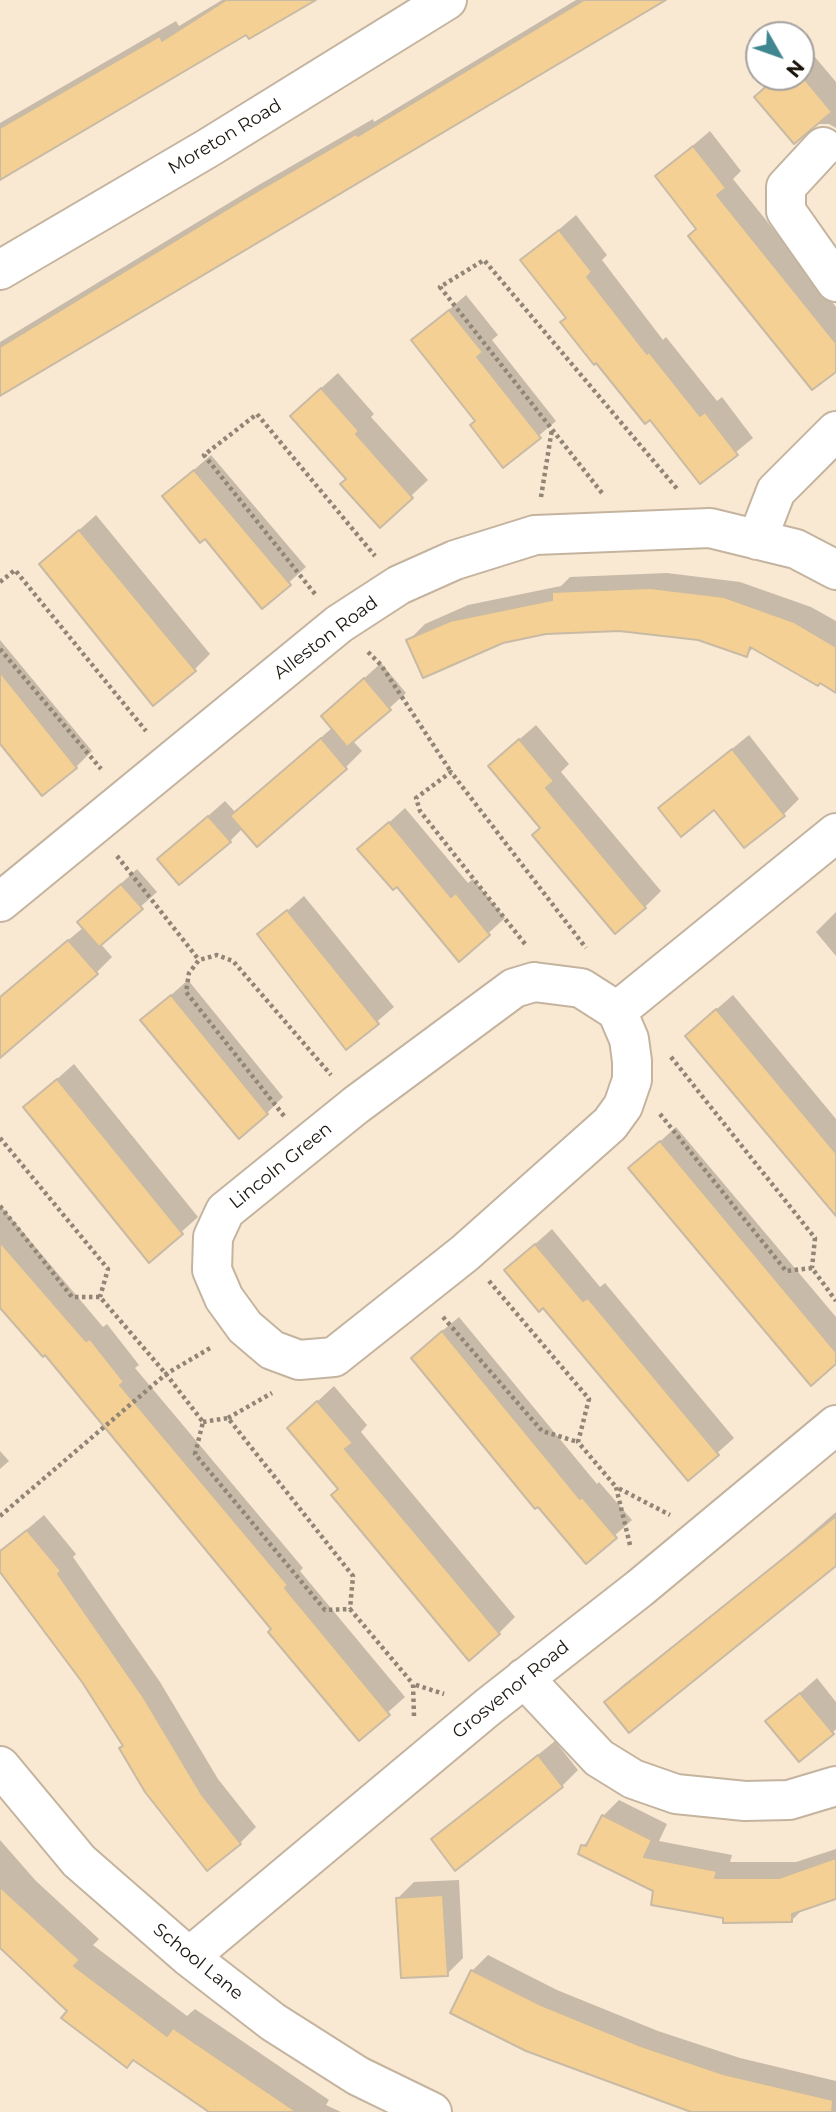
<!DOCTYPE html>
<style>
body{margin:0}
#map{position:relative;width:836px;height:2112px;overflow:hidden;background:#f9e9d3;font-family:Montserrat,sans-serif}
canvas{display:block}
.north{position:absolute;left:745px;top:21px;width:70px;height:70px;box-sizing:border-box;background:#fff;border:2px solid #a4a19f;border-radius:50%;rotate:130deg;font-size:19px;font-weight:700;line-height:28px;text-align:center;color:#1b150e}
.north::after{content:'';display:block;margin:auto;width:24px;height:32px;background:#3f8690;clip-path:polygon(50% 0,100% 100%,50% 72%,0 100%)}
</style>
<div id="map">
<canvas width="836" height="2112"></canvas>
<div class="north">N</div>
</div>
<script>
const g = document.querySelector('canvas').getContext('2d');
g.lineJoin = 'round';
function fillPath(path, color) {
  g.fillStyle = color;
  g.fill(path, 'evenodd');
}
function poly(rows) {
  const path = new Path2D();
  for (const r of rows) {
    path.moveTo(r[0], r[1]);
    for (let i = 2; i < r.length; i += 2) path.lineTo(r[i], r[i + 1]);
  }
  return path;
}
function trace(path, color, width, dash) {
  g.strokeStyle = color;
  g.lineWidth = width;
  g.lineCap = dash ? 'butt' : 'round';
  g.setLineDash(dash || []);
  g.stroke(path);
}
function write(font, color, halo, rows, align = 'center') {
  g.font = font + ' Montserrat,sans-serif';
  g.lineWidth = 7;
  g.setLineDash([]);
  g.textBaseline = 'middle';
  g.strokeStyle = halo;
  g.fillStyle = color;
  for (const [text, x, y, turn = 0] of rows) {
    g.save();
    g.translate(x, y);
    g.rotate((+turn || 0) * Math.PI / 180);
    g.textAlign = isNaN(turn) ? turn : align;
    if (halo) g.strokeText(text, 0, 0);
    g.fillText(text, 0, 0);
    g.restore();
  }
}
fillPath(poly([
 [222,0,309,0,246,32,0,178,0,123,176,21,179,26],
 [576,0,659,0,0,395,0,342,257,186,373,119,374,122],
 [809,50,836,82,836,128,829,124,817,124,756,97,777,77,801,77,801,56],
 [710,131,741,171,733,179,836,307,836,370,698,228,657,176],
 [576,215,607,255,602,260,663,340,666,337,717,401,722,397,753,438,700,482,523,260],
 [466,295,498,335,492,340,556,421,503,466,477,420,414,340],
 [338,373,374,414,371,417,428,480,380,525,348,479,308,400],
 [211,455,306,567,263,606,205,537,164,496],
 [96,515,210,654,194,670,41,564],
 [667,573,740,582,811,607,836,621,836,691,754,647,746,655,699,638,619,629,409,640,425,624,468,605,561,586,570,577],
 [0,640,92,751,76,767,0,739],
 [381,663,406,693,353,741,362,751,346,767,257,844,243,828,230,841,159,859,225,801,236,813,333,727,323,716],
 [536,725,569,764,561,772,661,891,645,907,542,827,507,750],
 [749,735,799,799,783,815,715,808,660,808],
 [405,808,468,883,473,879,505,918,460,959,397,884,360,849],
 [137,869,157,892,100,943,112,957,96,973,0,1044,0,997,84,927,79,922],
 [304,896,394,1007,346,1048,260,935],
 [836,912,836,956,816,932],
 [188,980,283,1097,267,1113,143,1020],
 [733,995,836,1119,836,1216,704,1020],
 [74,1064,198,1217,149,1261,25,1107],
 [676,1127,836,1317,836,1362,631,1168],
 [0,1205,103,1327,107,1324,139,1365,135,1368,303,1568,300,1571,405,1697,359,1738,273,1628,0,1296],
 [552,1229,600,1287,605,1283,734,1438,688,1479,543,1306,506,1270],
 [459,1317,597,1484,599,1482,632,1520,586,1561,538,1504,429,1342],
 [334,1386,367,1425,361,1432,515,1617,499,1633,340,1489,289,1428],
 [0,1451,9,1461,0,1469],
 [836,1512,836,1562,607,1702,622,1686,776,1564],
 [44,1515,76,1554,73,1557,160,1682,218,1779,256,1827,240,1843,124,1745,84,1681,0,1570,0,1552],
 [817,1678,836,1702,836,1729,832,1733,768,1721],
 [555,1741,578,1770,562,1786,433,1840],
 [619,1800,667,1824,659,1841,732,1855,730,1862,796,1862,836,1849,836,1897,803,1909,791,1921,725,1917,655,1890,583,1846,593,1836,603,1816],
 [0,1840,36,1881,99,1939,93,1945,187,2016,195,2009,329,2100,326,2105,341,2112,212,2112,69,2010,0,1946],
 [459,1880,463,1958,447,1974,398,1898,414,1882],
 [488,1955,557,1990,658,2031,740,2058,836,2081,836,2112,697,2112,527,2050,472,1971]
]), '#0003');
const building = poly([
 [226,0,316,0,249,39,246,35,0,180,0,128,160,36,162,41,226,0],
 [584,0,666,0,0,396,0,347,239,202,356,134,358,136,584,0],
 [777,77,803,77,832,112,794,144,754,97,777,77],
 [693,146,726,188,717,195,836,343,836,372,812,390,688,236,696,229,655,176,693,146],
 [559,230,592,272,587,277,647,354,649,352,700,416,705,412,738,455,700,484,650,420,645,424,596,363,594,365,560,322,566,318,520,260,559,230],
 [449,310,483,352,477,357,541,438,503,468,470,425,475,421,411,340,449,310],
 [321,388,359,431,356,434,413,498,380,528,340,484,346,479,290,416,321,388],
 [194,470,291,585,262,609,205,539,200,543,162,496,194,470],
 [79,530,196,671,153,706,39,564,79,530],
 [650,588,724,597,794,622,836,647,836,693,820,683,818,686,750,647,747,657,698,640,619,631,546,634,503,643,423,678,406,640,450,621,552,600,552,592,650,588],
 [0,672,77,768,42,796,0,744,0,672],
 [364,678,391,710,347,747,321,716,364,678],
 [321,738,347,769,257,847,230,816,321,738],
 [519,739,554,781,546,788,646,908,615,934,532,835,540,828,488,766,519,739],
 [732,749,785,816,744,848,714,810,681,837,658,808,732,749],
 [208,816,231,842,179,885,157,859,208,816],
 [389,822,451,897,456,893,490,935,459,962,397,887,393,890,357,849,389,822],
 [121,884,143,909,99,947,77,922,121,884],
 [287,910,379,1024,346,1050,257,934,287,910],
 [68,940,98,974,0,1058,0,997,68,940],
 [171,995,268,1114,239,1139,140,1020,171,995],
 [716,1009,836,1153,836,1216,685,1036,716,1009],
 [57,1079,183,1234,149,1263,23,1107,57,1079],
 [660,1141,836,1352,836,1364,811,1386,628,1168,660,1141],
 [0,1242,86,1341,90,1339,124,1382,120,1385,288,1585,285,1588,390,1715,359,1741,268,1632,271,1629,45,1355,43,1357,0,1308,0,1242],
 [535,1244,583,1301,588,1298,719,1455,688,1481,543,1308,539,1312,504,1270,535,1244],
 [442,1331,580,1499,582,1497,617,1538,586,1564,538,1507,535,1509,411,1358,442,1331],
 [317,1401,353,1443,345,1449,500,1634,469,1661,331,1495,338,1489,287,1428,317,1401],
 [836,1516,836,1566,629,1733,604,1702,836,1516],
 [27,1530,61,1571,58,1574,144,1698,202,1795,241,1844,207,1871,145,1792,119,1748,123,1746,82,1682,0,1572,0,1551,27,1530],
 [800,1693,834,1734,799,1762,765,1721,800,1693],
 [538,1755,563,1787,455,1871,431,1839,538,1755],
 [602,1815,652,1840,644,1857,717,1871,715,1878,779,1878,836,1858,836,1899,792,1914,792,1922,723,1923,723,1918,651,1905,653,1891,578,1854,581,1845,586,1846,602,1815],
 [0,1887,80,1960,74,1966,167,2036,173,2028,297,2112,209,2112,133,2060,127,2068,61,2018,67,2011,0,1948,0,1887],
 [443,1895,448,1976,401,1978,396,1898,443,1895],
 [471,1970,541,2005,641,2046,723,2074,833,2100,832,2112,691,2112,526,2051,450,2013,471,1970]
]);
fillPath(building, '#f5d094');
trace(building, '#c8baa4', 2);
const minor = poly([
 [823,147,786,187,786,211,836,282],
 [0,270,208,148,447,0],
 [757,540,776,491,836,431],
 [0,902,339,624,399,585,455,560,535,535,710,528,796,549,836,570],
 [534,982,581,988,617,1011,629,1039,632,1061,632,1080,623,1106,610,1124,465,1253,334,1357,299,1360,272,1350,245,1327,224,1298,212,1270,213,1237,225,1211,356,1105,514,988,534,982],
 [617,1011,836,833],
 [524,1678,599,1758,633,1779,676,1794,745,1801,789,1800,836,1786],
 [0,1766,79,1861,189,1957,273,2022,358,2076,432,2112],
 [189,1957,488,1707,640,1588,836,1425]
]);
trace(minor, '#c4b49f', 42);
trace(poly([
 [602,493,440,287,484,260,678,490],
 [541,497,552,429],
 [0,582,15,570,146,731],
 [315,594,204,455,257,414,375,556],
 [0,649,101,769],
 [368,652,381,665,451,772],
 [117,856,199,960],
 [525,944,420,811,416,798,451,772,586,948],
 [671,1057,815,1238,812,1268],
 [660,1114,786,1271,812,1268,836,1301],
 [284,1116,186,992,189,973,199,960,217,955,233,961,331,1075],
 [0,1138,108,1269,100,1297],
 [0,1206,72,1297,100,1297,166,1374,203,1422,195,1454,325,1610,350,1609,413,1684],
 [489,1281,589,1399,578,1442,616,1487],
 [443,1317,542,1431,578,1442],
 [228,1418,272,1393],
 [203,1422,228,1418,353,1576,350,1609],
 [0,1516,166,1374,212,1347],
 [630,1545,616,1487,670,1515],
 [414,1716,413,1684,444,1694]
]), '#918576', 4.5, [3.5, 3.5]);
trace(minor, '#fff', 38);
write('18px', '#1b150e', '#fff', [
 ["Moreton Road",225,137,-31],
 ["Alleston Road",326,638,-37],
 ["Lincoln Green",281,1166,-39],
 ["Grosvenor Road",511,1690,-39],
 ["School Lane",198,1962,39]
]);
</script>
